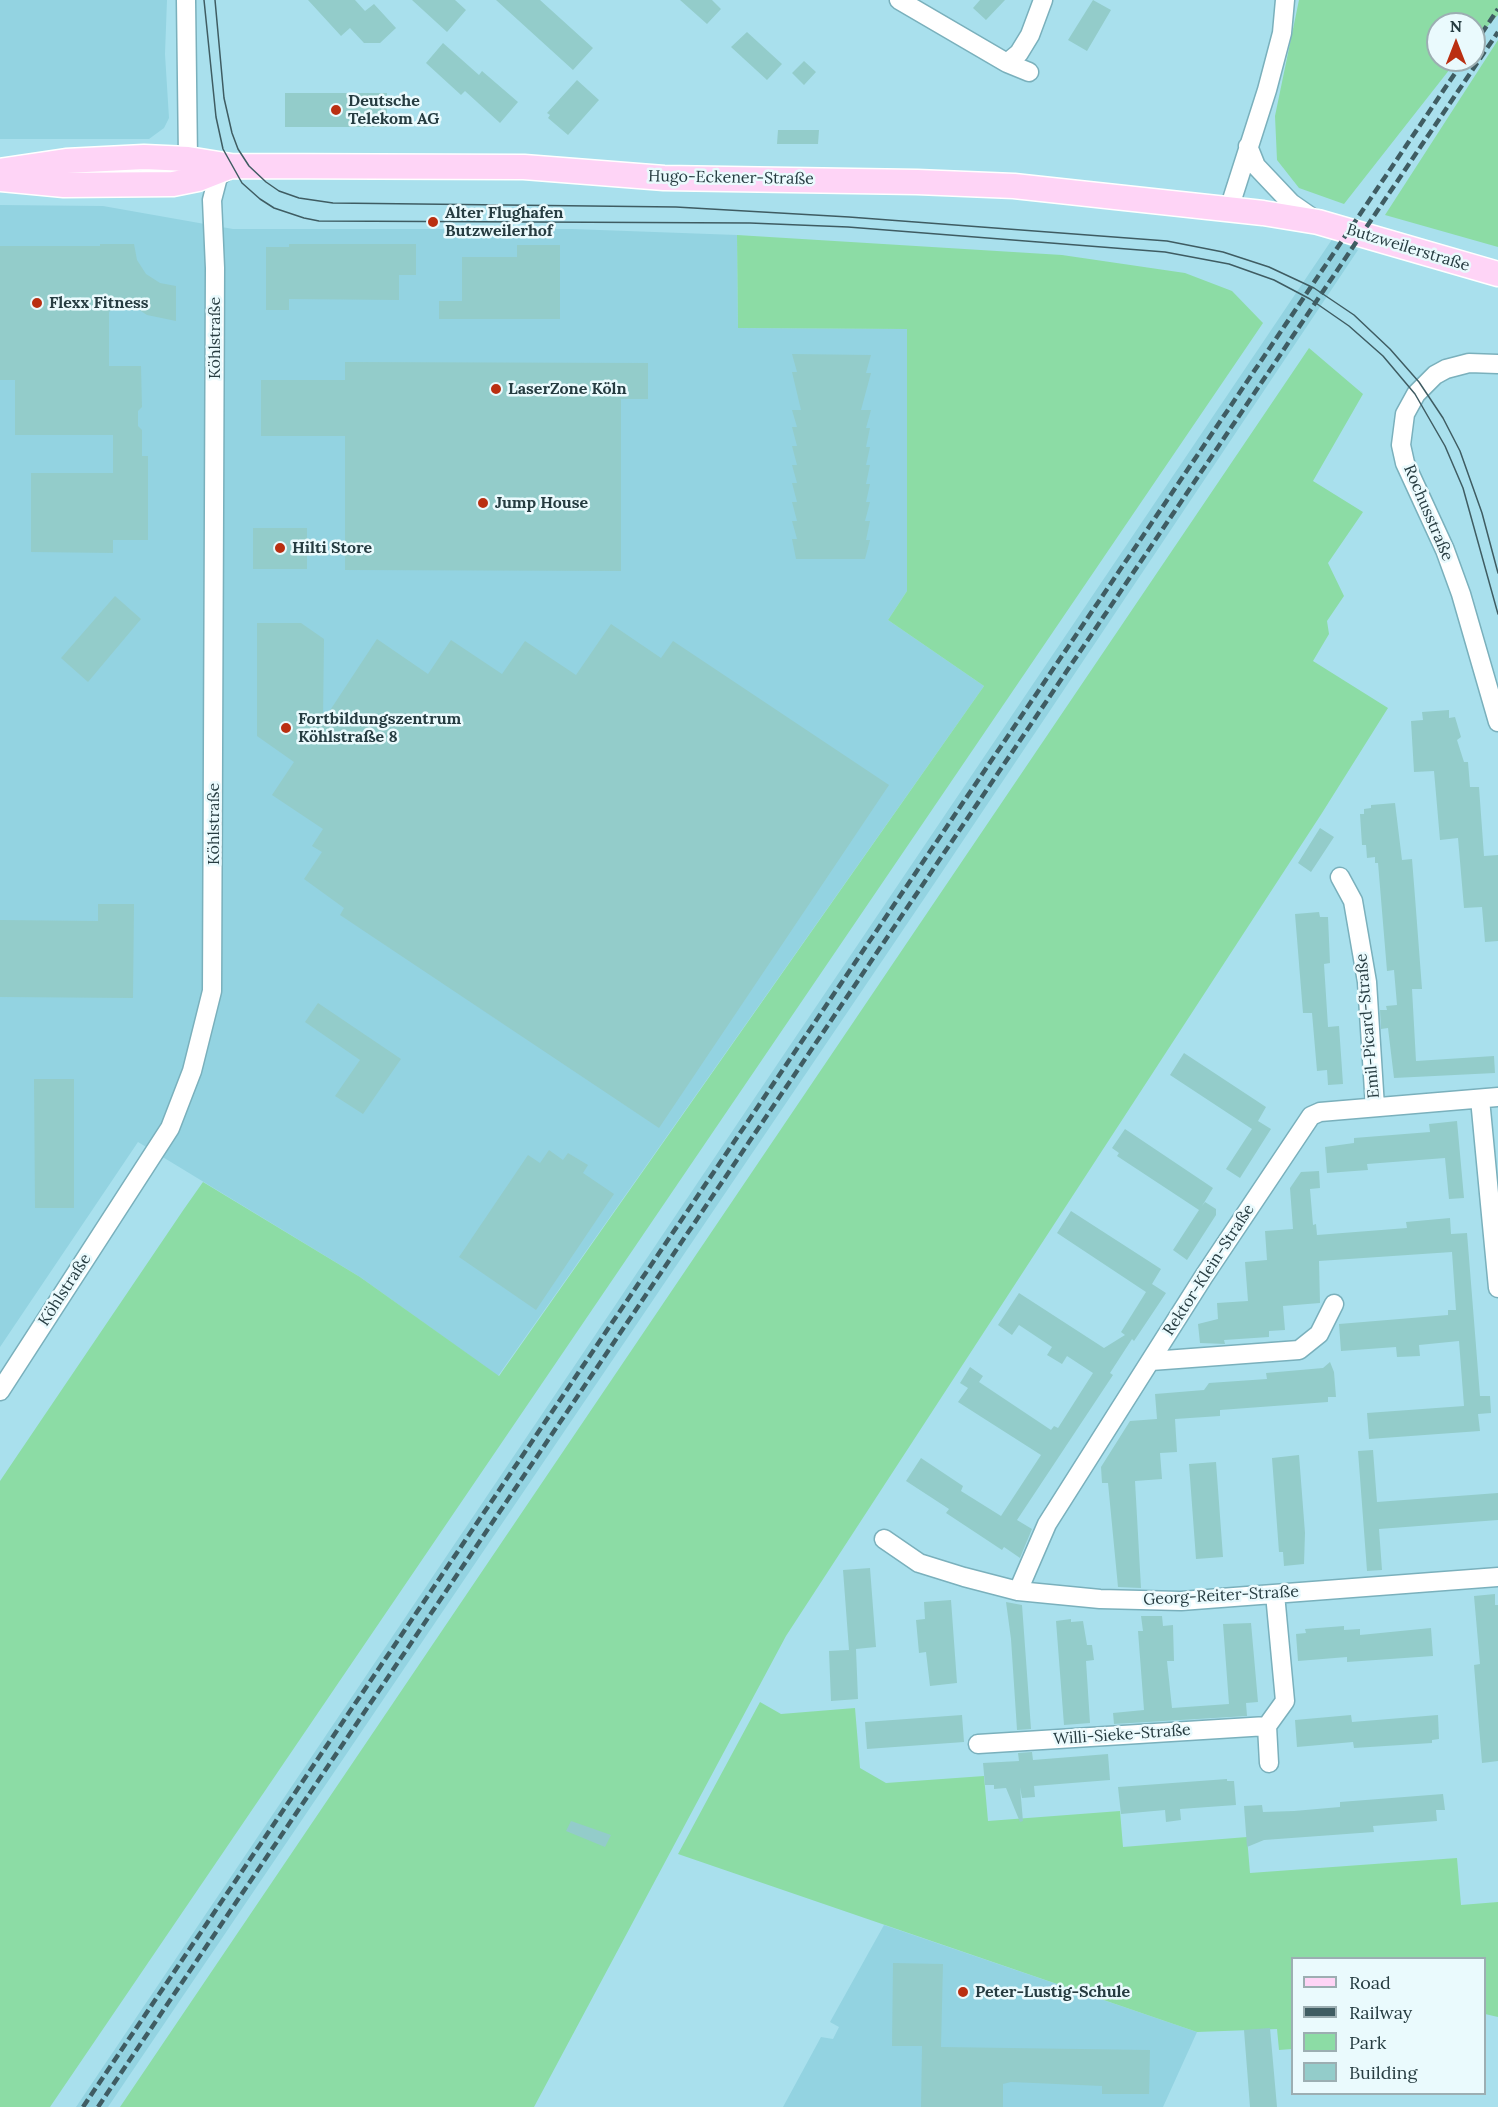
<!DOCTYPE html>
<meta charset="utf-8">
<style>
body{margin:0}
#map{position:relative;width:1498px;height:2107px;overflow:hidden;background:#a9e0ed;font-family:Lora,serif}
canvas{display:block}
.legend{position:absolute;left:1291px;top:1957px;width:195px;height:138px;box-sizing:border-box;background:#eafafd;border:2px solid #9caeb2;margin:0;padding:8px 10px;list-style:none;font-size:18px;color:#263c41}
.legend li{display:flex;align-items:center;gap:12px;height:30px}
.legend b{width:30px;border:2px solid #9caeb2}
.north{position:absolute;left:1426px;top:12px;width:60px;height:60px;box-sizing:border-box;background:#eafafd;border:2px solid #9caeb2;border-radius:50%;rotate:0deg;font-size:16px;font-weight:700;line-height:24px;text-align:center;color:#263c41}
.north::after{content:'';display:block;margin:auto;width:21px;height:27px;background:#ba2f11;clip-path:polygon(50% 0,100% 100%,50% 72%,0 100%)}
</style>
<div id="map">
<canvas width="1498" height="2107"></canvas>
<ul class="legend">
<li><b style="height:8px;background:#fed4f6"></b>Road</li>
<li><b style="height:8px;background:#3f5c62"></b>Railway</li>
<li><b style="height:16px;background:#8cdca5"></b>Park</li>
<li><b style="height:16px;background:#93ccca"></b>Building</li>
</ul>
<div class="north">N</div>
</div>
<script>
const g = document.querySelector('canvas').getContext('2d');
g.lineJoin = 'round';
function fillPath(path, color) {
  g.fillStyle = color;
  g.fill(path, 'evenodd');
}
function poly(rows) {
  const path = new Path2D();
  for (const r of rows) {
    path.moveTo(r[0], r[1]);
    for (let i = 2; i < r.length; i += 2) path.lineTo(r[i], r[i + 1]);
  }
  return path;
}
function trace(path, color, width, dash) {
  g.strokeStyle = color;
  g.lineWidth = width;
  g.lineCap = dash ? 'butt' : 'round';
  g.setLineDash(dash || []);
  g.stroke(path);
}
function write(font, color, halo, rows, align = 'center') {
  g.font = font + ' Lora,serif';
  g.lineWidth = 5;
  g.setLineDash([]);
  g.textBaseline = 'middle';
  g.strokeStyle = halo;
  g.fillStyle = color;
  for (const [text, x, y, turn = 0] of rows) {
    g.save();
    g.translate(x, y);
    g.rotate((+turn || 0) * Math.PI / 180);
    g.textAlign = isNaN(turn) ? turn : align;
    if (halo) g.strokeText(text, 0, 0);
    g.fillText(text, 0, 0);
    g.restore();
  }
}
fillPath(poly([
 [0,0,167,0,165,54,169,118,164,128,149,139,0,139],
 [0,205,103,206,233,229,572,229,737,235,738,328,908,329,907,591,888,620,984,686,498,1376,360,1277,138,1142,0,1347],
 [1333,238,1358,250,934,884,108,2107,76,2107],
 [884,1925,1197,2032,1163,2107,783,2107,821,2037,833,2039,839,2027,830,2022]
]), '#93d3e1');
fillPath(poly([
 [1299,0,1498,0,1498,15,1474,41,1474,24,1438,24,1438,60,1457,60,1344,204,1299,188,1277,160,1275,116],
 [1498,40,1498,247,1385,215],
 [737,235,1062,255,1185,273,1232,291,1263,323,50,2107,0,2107,0,1481,184,1209,203,1182,360,1277,499,1376,984,686,888,620,907,591,907,329,738,328],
 [1309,348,1363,394,1313,481,1363,512,1328,563,1344,596,1327,621,1329,634,1313,661,1388,708,1322,813,786,1636,534,2107,120,2107],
 [760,1702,781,1714,855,1708,860,1768,886,1783,984,1776,988,1821,1120,1811,1123,1847,1247,1837,1250,1873,1457,1858,1461,1905,1498,1902,1498,2017,1485,2014,1484,1958,1292,1958,1292,2049,1279,2050,1277,2029,1197,2032,678,1854]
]), '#8cdca5');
fillPath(poly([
 [308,0,355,0,365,11,374,4,396,28,380,43,364,43,350,28,341,36],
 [412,0,455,0,466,10,447,32],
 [496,0,540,0,593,48,573,70],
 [680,0,712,0,721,9,707,24],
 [980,0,1005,0,986,20,973,8],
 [1093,0,1111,10,1087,51,1068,40],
 [747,32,782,64,767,80,731,47],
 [443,43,479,75,482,71,518,102,500,123,465,91,461,95,426,63],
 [804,61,816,72,804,85,792,73],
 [577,80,599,100,568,135,548,118,550,115,547,113],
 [285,93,387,93,387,127,285,127],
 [778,130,819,130,818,144,777,144],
 [100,244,134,244,137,260,146,274,160,283,176,286,176,321,147,315,123,299,109,312,109,366,141,366,142,407,138,411,138,426,142,430,142,456,148,456,148,540,113,540,113,553,31,552,31,473,113,473,113,435,15,435,15,380,0,380,0,246,100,246],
 [289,244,416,244,416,275,399,275,399,300,289,299,289,310,266,310,266,247,289,247],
 [517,245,560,245,560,319,439,319,439,301,462,301,462,257,517,257],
 [792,354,871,355,866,373,871,373,861,410,871,410,866,428,870,428,866,447,870,447,866,465,870,465,866,484,870,484,866,502,870,502,865,521,870,521,866,540,870,540,865,559,796,559,792,539,797,539,792,521,797,521,792,502,797,502,792,483,797,483,792,465,797,465,792,446,797,446,792,427,797,427,792,410,801,410,792,372,797,372],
 [345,362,648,363,648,399,621,399,621,571,345,570,345,436,261,436,261,380,345,380],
 [253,528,307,528,307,569,253,569],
 [115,596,141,619,88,682,61,658],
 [257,623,301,623,324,639,323,721,377,639,428,674,451,640,502,674,525,641,576,675,611,624,661,658,673,641,889,785,659,1128,340,915,344,908,304,879,322,852,312,846,323,829,272,795,294,762,257,736],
 [1449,710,1449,718,1455,717,1461,737,1457,740,1464,762,1468,762,1470,787,1479,787,1484,856,1498,855,1498,941,1485,942,1482,907,1464,908,1458,838,1440,840,1434,771,1414,772,1411,721,1423,720,1422,712],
 [1395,803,1402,860,1412,859,1415,897,1422,989,1412,989,1416,1061,1494,1056,1495,1073,1394,1078,1388,1028,1381,1029,1380,1010,1387,1010,1386,1006,1397,1005,1394,970,1387,971,1378,863,1375,863,1375,857,1367,858,1366,845,1362,845,1360,814,1364,814,1364,809,1371,808,1371,805],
 [1320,828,1334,837,1311,872,1298,863],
 [98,904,134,904,133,998,0,997,0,920,98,921],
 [1319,912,1320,917,1328,917,1330,963,1324,964,1328,1027,1339,1026,1343,1084,1328,1085,1327,1070,1317,1071,1312,1013,1303,1013,1295,914],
 [318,1003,401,1059,363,1114,335,1096,360,1060,305,1022],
 [1184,1053,1266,1107,1258,1121,1271,1129,1240,1178,1226,1169,1252,1129,1170,1075],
 [34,1079,74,1079,74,1208,35,1208],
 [1457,1121,1464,1198,1449,1199,1445,1158,1367,1164,1368,1170,1327,1173,1325,1147,1354,1143,1354,1138,1430,1132,1429,1124],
 [1125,1129,1213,1188,1202,1206,1205,1202,1216,1209,1216,1215,1187,1260,1173,1250,1199,1210,1117,1156,1119,1153,1112,1148],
 [549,1150,563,1160,568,1153,588,1165,583,1173,614,1194,536,1310,459,1257,528,1155,540,1163],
 [1319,1171,1320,1188,1310,1189,1313,1225,1316,1224,1317,1235,1407,1228,1406,1222,1450,1218,1451,1234,1467,1233,1480,1396,1490,1396,1491,1413,1478,1414,1480,1431,1369,1439,1367,1413,1464,1406,1459,1341,1419,1345,1420,1356,1397,1357,1396,1347,1341,1351,1339,1324,1448,1315,1448,1310,1456,1310,1452,1252,1319,1261,1320,1303,1283,1306,1285,1330,1269,1331,1269,1337,1224,1340,1225,1344,1200,1343,1198,1324,1218,1319,1217,1303,1248,1301,1245,1262,1267,1260,1265,1231,1293,1229,1290,1188,1301,1172],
 [1071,1211,1161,1269,1152,1284,1166,1293,1134,1341,1132,1339,1110,1373,1113,1375,1017,1520,1032,1529,1020,1558,1004,1547,1002,1550,946,1513,949,1509,906,1481,921,1458,963,1486,961,1491,1001,1516,1041,1455,958,1402,968,1388,960,1383,970,1367,983,1376,979,1382,1051,1430,1054,1426,1058,1428,1093,1373,1067,1356,1062,1364,1047,1355,1052,1347,1019,1325,1012,1335,998,1325,1019,1293,1104,1348,1125,1335,1121,1332,1146,1292,1057,1233],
 [1330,1362,1334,1372,1336,1397,1328,1397,1328,1402,1220,1410,1220,1416,1175,1419,1177,1452,1160,1453,1162,1479,1135,1481,1141,1588,1118,1587,1108,1483,1102,1483,1101,1467,1130,1421,1157,1419,1155,1394,1204,1390,1209,1383,1267,1379,1266,1373,1323,1368],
 [1373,1450,1377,1502,1498,1493,1498,1520,1379,1529,1382,1570,1367,1571,1358,1451],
 [1299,1455,1305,1533,1304,1564,1284,1566,1283,1552,1279,1552,1272,1458],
 [1216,1462,1223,1557,1196,1559,1189,1464],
 [870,1568,876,1647,856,1649,858,1699,831,1701,829,1651,849,1650,843,1570],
 [1495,1594,1495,1605,1498,1605,1498,1761,1482,1763,1474,1665,1480,1664,1474,1596],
 [951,1600,957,1683,930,1686,926,1652,919,1653,916,1620,925,1619,924,1602],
 [1006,1602,1022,1605,1031,1729,1017,1730,1011,1639],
 [1141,1616,1162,1616,1163,1626,1173,1625,1174,1661,1167,1661,1172,1708,1229,1704,1223,1624,1251,1623,1258,1702,1246,1703,1247,1716,1114,1724,1113,1713,1144,1710,1138,1631,1143,1631],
 [1071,1619,1071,1622,1083,1621,1087,1645,1092,1645,1094,1660,1086,1661,1090,1723,1064,1725,1056,1621],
 [1344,1626,1344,1630,1360,1629,1360,1635,1431,1628,1433,1656,1347,1662,1347,1657,1298,1661,1296,1634,1306,1633,1305,1629],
 [962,1715,964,1742,867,1749,865,1722],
 [1351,1715,1352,1722,1438,1715,1439,1739,1432,1740,1432,1743,1354,1748,1353,1742,1297,1747,1295,1720],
 [1032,1752,1033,1760,1108,1754,1110,1780,1034,1786,1035,1797,1022,1798,1020,1787,1023,1821,1020,1822,1006,1788,994,1789,994,1785,985,1785,983,1763,1019,1761,1018,1753],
 [1227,1779,1227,1781,1234,1781,1236,1805,1180,1809,1181,1820,1166,1822,1165,1810,1121,1814,1118,1787],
 [1443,1794,1445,1810,1436,1810,1437,1821,1373,1826,1374,1832,1264,1840,1247,1847,1244,1806,1262,1805,1263,1812,1294,1811,1340,1807,1340,1802],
 [571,1821,611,1835,605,1847,566,1831],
 [893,1963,943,1964,941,2047,1150,2050,1149,2094,1102,2094,1102,2086,1011,2082,1003,2084,1003,2107,921,2107,922,2046,892,2046],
 [1270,2028,1277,2107,1250,2107,1244,2030]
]), '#93ccca');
const minor = poly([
 [186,0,188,159,193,171],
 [899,0,1007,63,1029,72],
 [1007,63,1019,53,1030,35,1043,0],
 [1248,146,1256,166,1291,203,1314,219],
 [1229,209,1267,90,1282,33,1285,0],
 [1498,364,1469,363,1446,369,1435,375,1416,394,1405,414,1401,445,1405,463,1445,550,1461,594,1498,722],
 [1340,877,1353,901,1367,982,1375,1107],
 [1480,1099,1498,1288],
 [1151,1361,1299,1350,1319,1334,1334,1304],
 [0,1391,170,1128,192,1071,212,991,215,268,212,200,218,177,228,169],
 [884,1539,919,1563,964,1577,1018,1591,1100,1599,1181,1601,1498,1577],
 [1018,1591,1047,1524,1204,1276,1311,1116,1320,1112,1498,1097],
 [1267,1726,1269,1763],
 [978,1744,1267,1726,1285,1701,1275,1594]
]);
const major = poly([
 [0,171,66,161,144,157,188,159,231,166,524,167,664,178,917,182,1014,186,1263,213,1318,222,1498,274],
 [0,179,64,185,173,184,198,179,231,166]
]);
trace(minor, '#7ab0bc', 21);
trace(major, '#fff', 27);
trace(minor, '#fff', 18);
trace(major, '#fed4f6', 24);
trace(poly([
 [204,0,216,117,223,149,242,183,260,199,274,208,304,218,319,221,750,223,848,227,1165,252,1229,264,1274,280,1310,299,1349,326,1383,356,1415,394,1445,446,1463,488,1498,614],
 [215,0,224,98,232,133,238,149,249,166,266,182,279,191,299,198,333,203,676,207,849,217,1167,241,1223,252,1269,267,1314,288,1354,315,1390,349,1419,382,1443,418,1460,451,1482,513,1498,573]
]), '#3f5c62', 1.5);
trace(poly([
 [1474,45,1498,9],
 [83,2107,1464,60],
 [98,2107,1498,32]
]), '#3f5c62', 4.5, [9, 4.5]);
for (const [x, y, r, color] of [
 [336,110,6,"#ba2f11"],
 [433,222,6,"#ba2f11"],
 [37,303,6,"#ba2f11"],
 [496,389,6,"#ba2f11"],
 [483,503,6,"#ba2f11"],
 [280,548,6,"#ba2f11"],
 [286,728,6,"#ba2f11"],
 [963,1992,6,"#ba2f11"]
]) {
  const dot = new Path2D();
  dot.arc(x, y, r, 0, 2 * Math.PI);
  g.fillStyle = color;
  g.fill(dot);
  trace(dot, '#eafafd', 2);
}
write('bold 16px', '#263c41', '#eafafd', [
 ["Deutsche",348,101],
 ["Telekom AG",348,119],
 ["Alter Flughafen",445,213],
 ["Butzweilerhof",445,231],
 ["Flexx Fitness",49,303],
 ["LaserZone Köln",508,389],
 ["Jump House",495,503],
 ["Hilti Store",292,548],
 ["Fortbildungszentrum",298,719],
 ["Köhlstraße 8",298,737],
 ["Peter-Lustig-Schule",975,1992]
], 'left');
write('16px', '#263c41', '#eafafd', [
 ["Hugo-Eckener-Straße",731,178,1],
 ["Butzweilerstraße",1408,248,17],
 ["Köhlstraße",215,338,-90],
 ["Rochusstraße",1428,513,67],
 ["Köhlstraße",214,824,-90],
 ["Emil-Picard-Straße",1368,1026,-95],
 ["Rektor-Klein-Straße",1209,1270,-57],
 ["Köhlstraße",65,1290,-57],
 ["Georg-Reiter-Straße",1221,1596,-3],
 ["Willi-Sieke-Straße",1122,1735,-4]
]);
</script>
